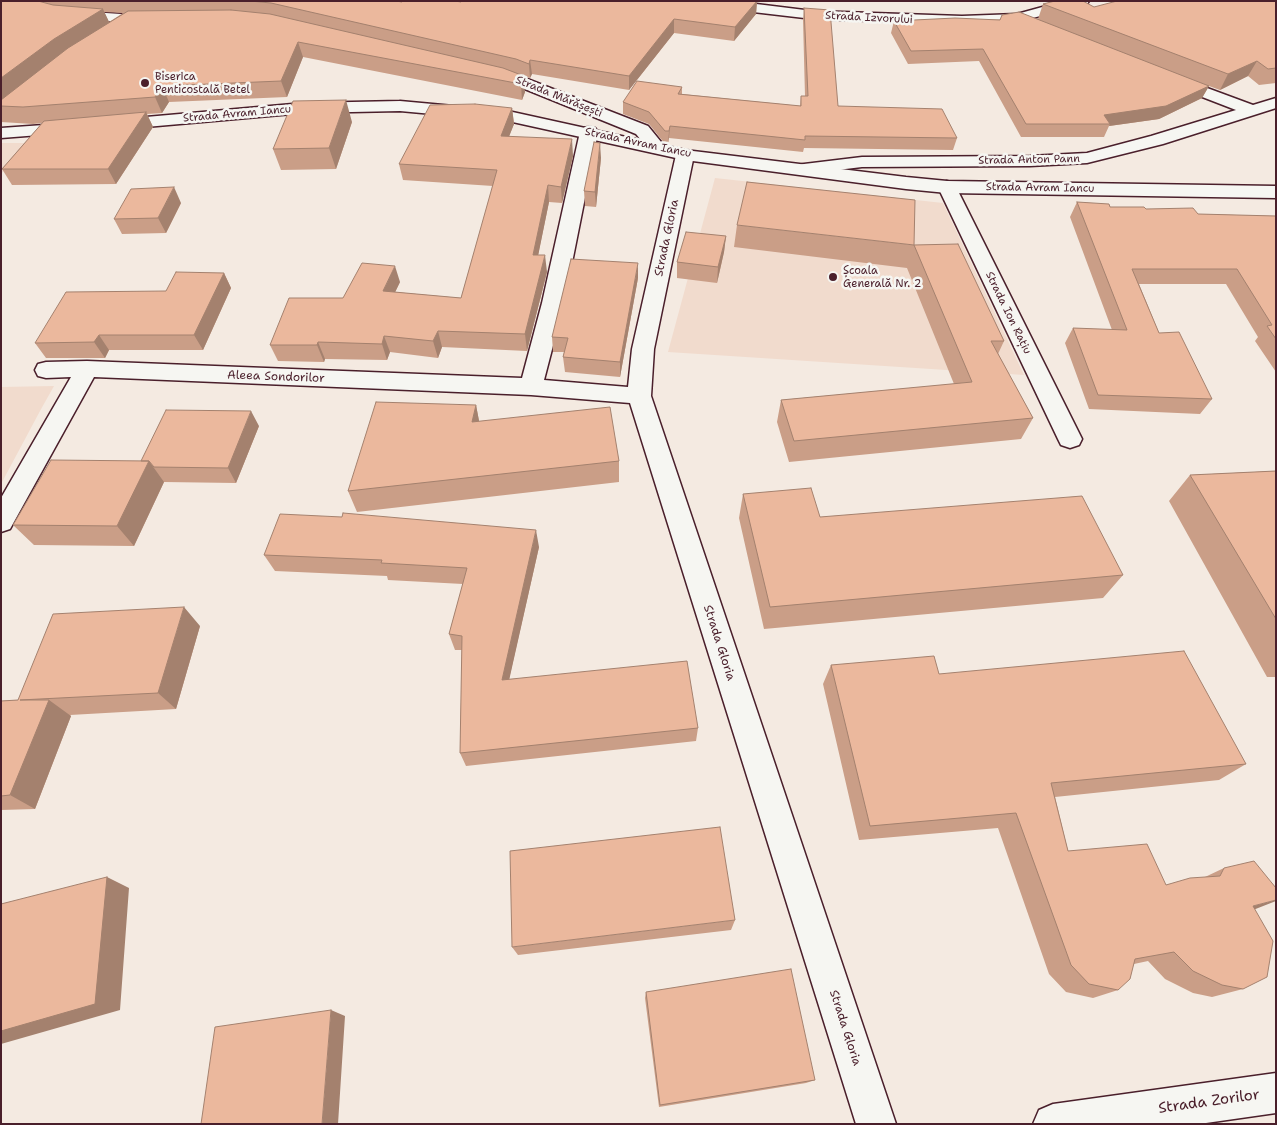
<!DOCTYPE html>
<meta charset="utf-8">
<style>
body{margin:0}
#map{position:relative;width:1277px;height:1125px;overflow:hidden;background:#f4eae1;font-family:"Shantell Sans",sans-serif}
canvas{display:block}
.frame{position:absolute;inset:0;border:2px solid #4a1f2b;pointer-events:none}
</style>
<div id="map">
<canvas width="1277" height="1125"></canvas>
<div class="frame"></div>
</div>
<script>
const g = document.querySelector('canvas').getContext('2d');
g.lineJoin = 'round';
function fillPath(path, color) {
  g.fillStyle = color;
  g.fill(path, 'evenodd');
}
function poly(rows) {
  const path = new Path2D();
  for (const r of rows) {
    path.moveTo(r[0], r[1]);
    for (let i = 2; i < r.length; i += 2) path.lineTo(r[i], r[i + 1]);
  }
  return path;
}
function trace(path, color, width, dash) {
  g.strokeStyle = color;
  g.lineWidth = width;
  g.lineCap = dash ? 'butt' : 'round';
  g.setLineDash(dash || []);
  g.stroke(path);
}
function write(font, color, halo, rows, align = 'center') {
  g.font = font + ' "Shantell Sans",sans-serif';
  g.lineWidth = 5;
  g.setLineDash([]);
  g.textBaseline = 'middle';
  g.strokeStyle = halo;
  g.fillStyle = color;
  for (const [text, x, y, turn = 0] of rows) {
    g.save();
    g.translate(x, y);
    g.rotate((+turn || 0) * Math.PI / 180);
    g.textAlign = isNaN(turn) ? turn : align;
    if (halo) g.strokeText(text, 0, 0);
    g.fillText(text, 0, 0);
    g.restore();
  }
}
fillPath(poly([
 [1,143,30,143,1,174],
 [715,178,943,203,1024,375,668,352],
 [54,386,40,411,1,484,1,387]
]), '#f1dbcd');
const street = poly([
 [1,1,27,1,61,10,151,16,158,20,151,24,61,18,3,4,1,1],
 [686,1,732,1,813,11,962,16,1017,14,1064,1,1089,1,1087,4,1017,22,962,24,813,19,693,5,686,1],
 [488,67,517,75,648,126,666,148,663,152,657,153,651,152,636,134,505,81,482,75,480,72,482,69,488,67],
 [1172,75,1253,105,1276,98,1276,108,1163,144,1087,163,1030,166,862,167,804,174,798,173,795,169,798,165,804,164,862,157,1030,156,1087,153,1151,136,1236,110,1166,83,1164,80,1172,75],
 [589,127,595,128,598,132,564,303,544,380,628,387,632,349,676,155,679,151,691,151,694,155,654,349,651,396,896,1124,856,1124,630,403,531,395,94,377,10,529,1,532,1,498,71,377,46,378,38,376,35,370,38,364,46,362,87,361,522,378,542,303,580,132,583,128,589,127],
 [947,181,954,183,1082,439,1079,445,1070,448,1061,445,1058,439,938,187,940,183,947,181],
 [1276,1073,1276,1113,1199,1124,1033,1124,1039,1110,1053,1104,1276,1073]
]);
const secondary = poly([
 [400,101,508,111,685,150,906,177,947,181,1276,186,1276,198,947,193,906,189,685,160,508,121,400,111,304,113,112,130,106,129,103,125,106,121,112,120,304,103,400,101],
 [72,123,78,124,81,128,78,132,1,138,1,128,72,123]
]);
trace(street, '#4a1f2b', 3);
trace(secondary, '#4a1f2b', 3);
fillPath(street, '#f6f6f2');
fillPath(secondary, '#f6f6f2');
fillPath(poly([
 [1,1,396,1,402,2,461,2,757,1,756,14,734,41,674,33,629,90,532,74,530,78,516,73,525,92,522,100,303,57,287,97,169,102,162,113,147,114,153,127,116,184,12,185,2,169,42,123,33,124,1,122],
 [104,12,123,13,109,22],
 [1276,1,1276,83,1259,85,1248,76,1220,90,1209,86,1202,98,1159,119,1109,126,1104,137,1021,137,979,61,908,64,891,33,894,21,1038,19,1043,4,1094,7],
 [804,8,838,106,957,138,953,150,804,148,803,152,669,138,668,144,665,144,649,124,623,114,623,102,682,87,682,94,800,106,801,96,805,96,803,20],
 [512,108,514,124,509,136,573,156,562,203,549,202,538,255,547,272,527,351,442,347,438,358,390,352,387,360,325,359,324,362,278,361,270,345,343,298,400,282,395,292,461,298,493,186,403,180,399,164],
 [352,122,336,169,281,170,273,149],
 [601,158,596,207,585,206,584,191],
 [1077,202,1110,207,1146,209,1198,214,1276,216,1276,372,1255,341,1258,337,1226,284,1139,284,1159,333,1212,399,1200,414,1089,409,1065,343,1073,328,1112,330,1070,217],
 [181,203,166,233,122,234,114,219],
 [737,225,914,245,1004,341,998,354,1033,418,1021,439,789,462,777,422,781,400,954,384,907,268,734,247],
 [726,236,724,252,717,283,677,278,677,262],
 [224,273,231,288,203,350,109,350,105,358,46,358,35,343,166,291],
 [638,278,620,377,565,372,563,357,564,352,553,352,552,337],
 [476,405,479,421,619,461,619,482,357,512,348,491],
 [259,426,236,483,164,482,134,546,34,545,13,525,141,461],
 [1276,471,1276,677,1267,677,1169,501,1190,475],
 [743,494,820,517,1123,575,1103,598,764,629,739,518],
 [539,547,509,679,698,728,696,741,466,766,460,753,462,650,455,650,449,634,463,584,388,580,387,576,275,571,264,555],
 [200,626,176,709,70,715,71,716,35,809,1,810,1,701,18,700],
 [831,665,939,674,1246,764,1219,780,1055,797,1068,851,1166,885,1205,877,1224,868,1255,909,1243,989,1212,997,1193,993,1165,979,1148,961,1134,964,1118,990,1093,998,1066,992,1049,974,998,828,859,840,823,684],
 [735,920,731,930,518,955,512,947],
 [646,992,815,1080,806,1083,659,1107,645,998]
]), '#ca9e87');
fillPath(poly([
 [757,1,756,14,734,41,735,27],
 [103,9,110,24,1,101,1,78,54,39],
 [674,19,674,33,629,90,629,76],
 [298,42,303,57,287,97,281,81],
 [530,60,532,74,530,78,529,64],
 [1257,61,1248,76,1220,90,1228,74],
 [524,76,525,92,522,100,521,84],
 [162,86,169,102,162,113,155,97],
 [1209,86,1202,98,1159,119,1109,126,1110,124,1104,115],
 [346,100,352,122,336,169,329,148],
 [512,108,514,124,503,152,501,136],
 [146,112,153,127,116,184,108,169],
 [670,126,669,138,668,144,669,131],
 [572,139,573,156,562,203,561,187],
 [600,143,601,158,596,207,595,192],
 [548,185,549,202,535,271,533,255],
 [174,187,181,203,166,233,158,218],
 [726,236,724,252,717,283,718,267],
 [545,255,547,272,527,351,525,334],
 [638,263,638,278,620,377,620,362],
 [395,266,400,282,388,307,383,291],
 [224,273,231,288,203,350,194,335],
 [438,331,442,347,438,358,433,341],
 [99,335,109,350,105,358,94,342],
 [384,336,390,352,387,360,382,344],
 [318,342,325,359,324,362,317,345],
 [476,405,480,426,472,422],
 [251,411,259,426,236,483,228,468],
 [149,461,164,482,134,546,117,526],
 [536,530,539,547,506,694,502,680],
 [184,607,200,626,176,709,158,693],
 [49,700,71,716,35,809,10,795],
 [107,877,129,888,120,1010,1,1044,1,1031],
 [1276,900,1276,901,1253,910,1253,906],
 [331,1010,345,1016,338,1124,322,1124]
]), '#a4816e');
const building = poly([
 [1,1,38,1,53,5,103,9,54,39,1,78,1,1],
 [250,1,396,1,402,2,403,1,455,1,461,2,462,1,757,1,735,27,674,19,629,76,530,60,529,64,516,59,271,3,250,1],
 [1055,1,1083,1,1094,7,1117,1,1276,1,1276,68,1268,69,1257,61,1228,74,1043,4,1055,1],
 [804,8,830,10,838,106,942,109,957,138,805,136,805,140,670,126,669,131,665,131,649,112,623,102,637,81,682,87,678,94,801,106,801,96,808,96,804,8],
 [231,10,270,14,503,68,524,76,521,84,298,42,281,81,162,86,155,97,23,107,1,106,1,100,68,48,128,11,231,10],
 [1019,12,1209,86,1166,106,1104,115,1110,124,1026,124,983,49,911,51,894,21,955,18,1000,20,1002,15,1019,12],
 [346,100,329,148,273,149,293,101,346,100],
 [475,104,512,108,501,136,572,139,561,187,548,185,533,255,545,255,525,334,438,331,433,341,384,336,382,344,318,342,317,345,270,345,289,298,343,298,362,263,395,266,383,291,461,298,497,170,399,164,430,105,475,104],
 [146,112,108,169,2,169,44,121,146,112],
 [594,142,600,143,595,192,584,191,594,142],
 [747,182,915,200,914,245,737,225,747,182],
 [174,187,158,218,114,219,131,189,174,187],
 [1077,202,1109,204,1110,207,1144,207,1146,209,1193,208,1198,214,1276,216,1276,339,1267,326,1272,325,1237,269,1132,269,1159,333,1179,332,1212,399,1098,395,1073,328,1127,330,1077,202],
 [686,232,726,236,718,267,677,262,686,232],
 [958,244,1004,341,991,341,1033,418,794,441,781,400,972,382,914,245,958,244],
 [571,259,638,263,620,362,563,357,568,338,552,337,571,259],
 [176,272,224,273,194,335,99,335,94,342,35,343,66,292,166,291,176,272],
 [376,402,476,405,472,422,610,407,619,461,348,491,376,402],
 [166,410,251,411,228,468,154,467,149,461,141,461,166,410],
 [51,460,149,461,117,526,13,525,51,460],
 [1276,471,1276,619,1190,475,1276,471],
 [811,488,820,517,1082,496,1123,575,770,607,743,494,811,488],
 [343,513,536,530,502,680,687,661,698,728,460,753,462,636,449,634,467,568,381,563,382,560,264,555,280,514,342,517,343,513],
 [184,607,158,693,20,700,49,700,10,795,1,796,1,701,18,700,53,614,184,607],
 [1184,651,1246,764,1051,783,1068,851,1147,844,1166,885,1190,878,1220,876,1224,868,1254,861,1276,888,1276,900,1253,906,1273,941,1267,977,1243,989,1222,985,1193,971,1174,952,1135,959,1130,979,1118,990,1089,984,1071,965,1016,813,870,826,831,665,934,656,939,674,1184,651],
 [720,827,735,920,512,947,510,851,720,827],
 [107,877,95,1004,1,1031,1,904,107,877],
 [791,969,815,1080,660,1105,646,992,791,969],
 [331,1010,322,1124,201,1124,215,1027,331,1010]
]);
fillPath(building, '#ebb89d');
trace(building, '#a4816e', 1);
for (const [x, y, r, color] of [
 [145,83,5,"#4a1f2b"],
 [833,277,5,"#4a1f2b"]
]) {
  const dot = new Path2D();
  dot.arc(x, y, r, 0, 2 * Math.PI);
  g.fillStyle = color;
  g.fill(dot);
  trace(dot, '#f6f6f2', 2);
}
write('11px', '#4a1f2b', '#f6f6f2', [
 ["Strada Izvorului",869,18,3],
 ["Strada Mărășești",559,97,22],
 ["Strada Avram Iancu",237,114,-5],
 ["Strada Avram Iancu",638,143,12],
 ["Strada Anton Pann",1029,160,-1],
 ["Strada Avram Iancu",1040,188,1],
 ["Strada Ion Rațiu",1008,313,64]
]);
write('11px', '#4a1f2b', '#f6f6f2', [
 ["Biserica",155,77],
 ["Penticostală Betel",155,90],
 ["Școala",843,271],
 ["Generală Nr. 2",843,284]
], 'left');
write('12px', '#4a1f2b', '#f6f6f2', [
 ["Strada Gloria",667,238,-78],
 ["Aleea Sondorilor",276,377,2],
 ["Strada Gloria",719,643,72],
 ["Strada Gloria",845,1028,72]
]);
write('15px', '#4a1f2b', '#f6f6f2', [
 ["Strada Zorilor",1209,1102,-8]
]);
</script>
